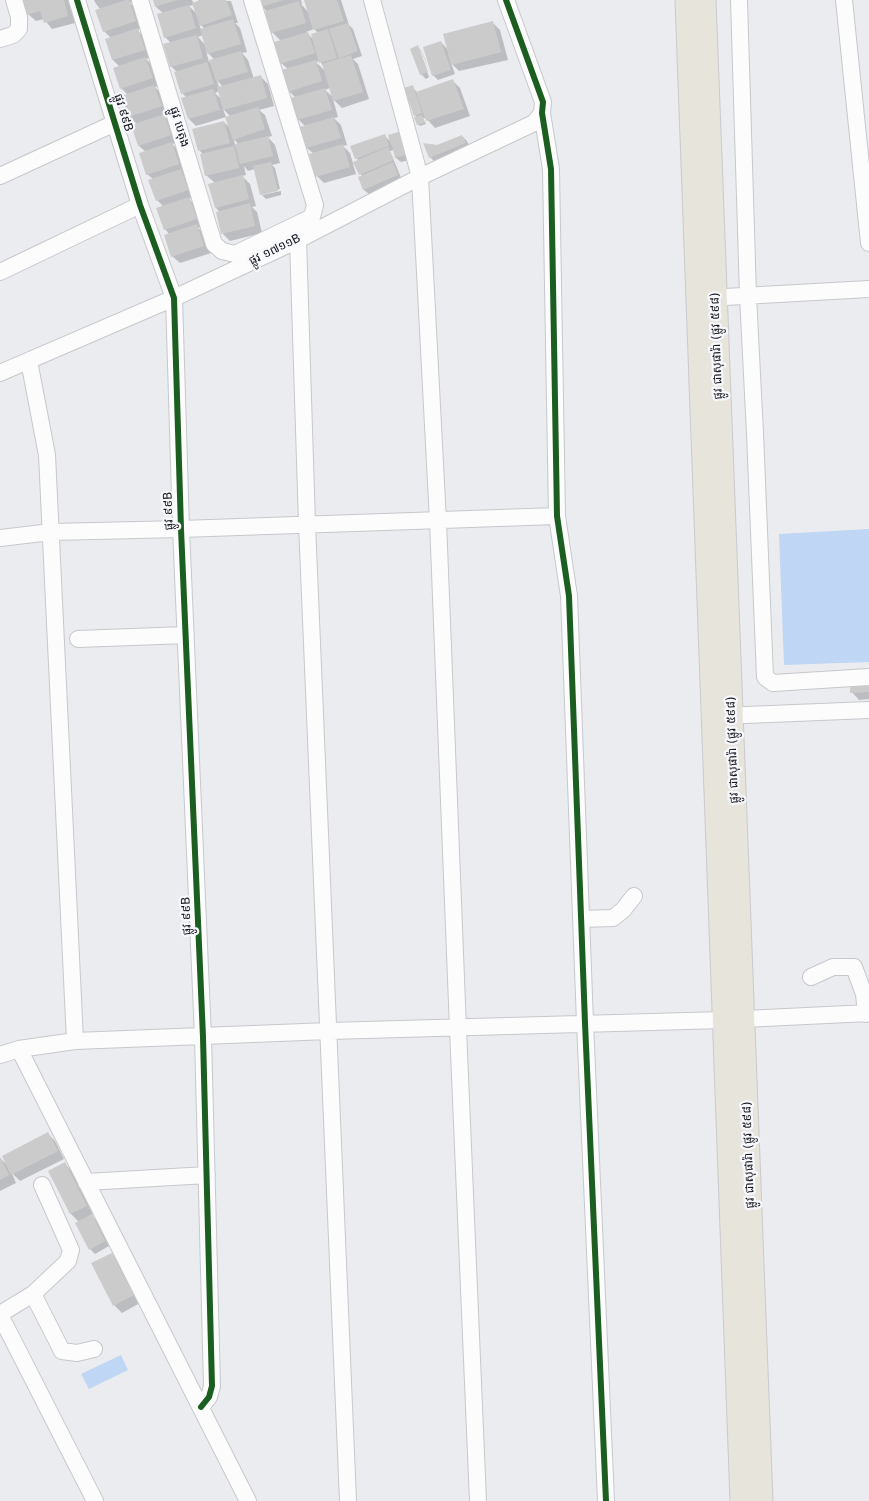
<!DOCTYPE html>
<meta charset="utf-8">
<style>
body{margin:0}
canvas{display:block;background:#ebecf0}
</style>
<canvas width="869" height="1501"></canvas>
<script>
const g = document.querySelector('canvas').getContext('2d');
g.lineJoin = 'round';
function fillPath(path, color) {
  g.fillStyle = color;
  g.fill(path, 'evenodd');
}
function poly(rows) {
  const path = new Path2D();
  for (const r of rows) {
    path.moveTo(r[0], r[1]);
    for (let i = 2; i < r.length; i += 2) path.lineTo(r[i], r[i + 1]);
  }
  return path;
}
function trace(path, color, width, dash) {
  g.strokeStyle = color;
  g.lineWidth = width;
  g.lineCap = dash ? 'butt' : 'round';
  g.setLineDash(dash || []);
  g.stroke(path);
}
function write(font, color, halo, rows, align = 'center') {
  g.font = font + ' "DejaVu Sans","Noto Sans Khmer",sans-serif';
  g.lineWidth = 4.5;
  g.setLineDash([]);
  g.textBaseline = 'middle';
  g.strokeStyle = halo;
  g.fillStyle = color;
  for (const [text, x, y, turn = 0] of rows) {
    g.save();
    g.translate(x, y);
    g.rotate((+turn || 0) * Math.PI / 180);
    g.textAlign = isNaN(turn) ? turn : align;
    if (halo) g.strokeText(text, 0, 0);
    g.fillText(text, 0, 0);
    g.restore();
  }
}
fillPath(poly([
 [869,529,869,662,784,665,779,534],
 [121,1355,128,1370,89,1389,81,1374]
]), '#bfd6f4');
fillPath(poly([
 [24,0,68,0,75,23,52,29,44,19,36,21,28,14],
 [94,0,134,0,134,1,130,3,135,8,142,28,137,30,145,37,151,57,146,59,152,65,159,86,155,87,161,94,168,114,163,115,171,123,177,143,172,144,179,151,186,171,183,172,188,178,195,197,189,199,196,206,203,226,198,228,204,233,211,253,180,263,172,256,170,235,165,229,164,207,157,200,153,179,147,174,146,152,139,146,137,124,130,117,123,97,128,95,121,88,120,67,113,60,106,40,111,38,104,31,101,10,96,4],
 [154,0,192,0,194,4,200,2,198,0,231,1,238,23,235,23,240,28,247,52,242,53,248,60,254,79,261,77,268,84,274,106,259,110,265,115,272,136,268,137,275,145,280,163,272,165,275,168,280,189,262,193,262,195,281,191,281,195,266,199,261,194,255,169,248,171,244,166,246,175,242,176,250,184,256,206,252,207,257,212,262,233,230,241,223,234,220,212,216,208,215,183,206,175,203,154,199,150,224,122,230,128,231,117,223,109,226,117,196,126,189,119,187,98,182,93,177,72,171,66,171,43,165,37,163,13,156,7],
 [194,5,198,15,189,6],
 [199,23,205,29,201,30],
 [203,35,206,46,198,37],
 [206,51,215,60,209,62],
 [217,80,223,87,219,88],
 [219,91,221,99,215,93],
 [234,139,239,145,235,146],
 [260,0,301,0,302,4,301,4,309,13,305,0,341,0,349,25,353,29,362,56,353,59,358,64,369,99,342,108,333,99,338,117,334,118,341,125,347,145,343,146,350,153,353,163,359,161,356,158,384,135,392,143,398,133,403,138,410,160,401,162,396,158,394,150,390,151,402,180,369,194,364,190,359,177,362,176,355,163,353,164,356,174,324,183,317,176,314,154,307,148,305,126,298,119,296,98,289,91,288,69,281,63,281,41,272,32,267,12,262,6],
 [314,29,318,33,313,39,306,32],
 [320,61,323,66,325,71,316,62],
 [330,88,334,98,325,90],
 [493,23,500,30,508,60,459,71,451,63,455,74,438,80,432,74,441,42,448,50],
 [418,47,422,52,432,76,421,51,419,51,429,77,426,79,421,74],
 [453,81,460,88,470,116,435,128,426,118,423,118,426,124,420,126,418,124,417,118,415,115,412,87,418,93],
 [462,136,467,141,470,148,435,162,430,157,437,147],
 [869,681,869,699,859,700,852,692],
 [48,1134,55,1141,64,1159,20,1181,12,1173,16,1183,0,1191,0,1158,8,1166],
 [65,1164,72,1171,93,1214,91,1215,96,1220,109,1246,95,1254,90,1249,79,1222,71,1214,50,1171],
 [112,1254,119,1262,140,1303,122,1313,114,1305,93,1264]
]), '#0003');
fillPath(poly([
 [23,0,64,0,68,16,44,23,40,11,27,15],
 [126,0,129,0,136,21,103,32,95,10],
 [153,0,177,0,155,7],
 [201,0,226,0,232,15,200,26,192,3],
 [259,0,283,0,261,7],
 [304,0,337,0,344,21,313,30],
 [299,1,306,23,271,33,265,11],
 [189,5,196,28,164,38,157,14],
 [233,19,241,44,207,54,200,29],
 [493,21,501,52,451,65,443,34],
 [348,23,358,51,339,58,329,29],
 [138,28,145,50,112,60,105,39],
 [328,29,337,58,319,63,311,34],
 [308,32,315,53,280,64,274,42],
 [197,35,203,58,170,67,163,44],
 [441,41,451,70,432,76,423,47],
 [418,45,428,72,420,75,410,49],
 [241,51,248,72,216,81,209,60],
 [351,55,363,92,333,101,322,64],
 [145,57,153,78,120,89,113,68],
 [316,60,322,81,288,92,281,70],
 [207,62,214,84,181,94,174,72],
 [261,75,267,98,223,110,217,87],
 [453,79,464,109,426,121,416,92],
 [154,85,162,106,129,117,121,96],
 [413,85,422,113,414,116,404,88],
 [325,88,332,110,297,120,291,98],
 [213,89,220,110,188,119,181,98],
 [258,107,265,129,233,140,225,117],
 [164,114,171,135,138,146,131,125],
 [422,115,425,123,417,125,414,117],
 [334,117,341,138,306,148,300,127],
 [224,121,230,143,198,151,192,129],
 [399,132,406,155,395,158,392,145,393,145,391,145,388,135],
 [385,134,389,146,355,159,350,146],
 [462,135,466,143,429,158,423,143,437,145],
 [268,136,273,156,240,164,235,144],
 [172,142,179,164,146,175,139,153],
 [343,144,350,167,315,177,309,154],
 [234,146,239,168,205,176,200,154],
 [388,147,394,160,359,175,353,162],
 [271,162,278,191,260,195,253,166],
 [393,162,398,175,363,190,358,177],
 [181,169,188,190,156,201,148,180],
 [243,175,249,199,215,208,208,184],
 [189,197,197,219,164,230,156,208],
 [250,203,255,226,221,234,216,212],
 [197,224,204,246,171,257,164,235],
 [869,680,869,692,850,693,850,681],
 [48,1132,58,1151,11,1175,2,1156],
 [0,1157,9,1175,0,1180],
 [65,1162,87,1206,70,1214,48,1171],
 [92,1214,105,1241,89,1250,75,1223],
 [112,1253,134,1295,113,1306,91,1263]
]), '#cccbcc');
const minor = poly([
 [77,0,140,205,174,298,181,529,203,1037,212,1386,209,1397,201,1407],
 [140,0,214,244,222,251,235,254,312,217,315,205,252,0],
 [372,0,420,177,438,521,458,1029,478,1501],
 [506,0,543,102,542,113,551,169,557,516,569,596,585,1023,606,1501],
 [739,0,748,296,755,433,765,677,773,683,869,677],
 [844,0,869,243],
 [0,39,13,35,19,29,19,17,14,0],
 [0,176,115,123],
 [298,240,307,524,348,1501],
 [0,272,140,205],
 [707,298,869,289],
 [29,361,47,455,75,1041],
 [0,373,174,298,298,240,420,177,534,123,542,113],
 [0,538,51,532,181,529,557,516],
 [78,639,186,635],
 [721,716,869,710],
 [581,919,613,918,623,910,634,896],
 [811,977,833,967,854,967,864,994,866,1014],
 [19,1049,248,1501],
 [0,1055,19,1049,75,1041,329,1031,723,1020,869,1013],
 [86,1182,207,1175],
 [33,1294,62,1351,77,1353,94,1349],
 [0,1314,33,1294,68,1261,71,1250,42,1185],
 [0,1315,95,1501]
]);
const major = poly([
 [686,0,741,1501],
 [705,0,762,1501]
]);
trace(minor, '#c7c8cb', 18);
trace(major, '#cacacc', 23);
trace(minor, '#fcfcfd', 16);
trace(major, '#e7e4dc', 21);
trace(poly([
 [77,0,140,205,174,298,181,529,203,1037,212,1386,209,1397,201,1407],
 [506,0,543,102,542,113,551,169,557,516,569,596,585,1023,606,1501]
]), '#1b5e20', 6);
write('12px', '#1a1a1d', '#f6f8fe', [
 ["ផ្លូវ ៩៩B",123,113,73],
 ["ផ្លូវ បេតុង",179,127,73],
 ["ផ្លូវ ១៧១១B",275,250,-26],
 ["ផ្លូវ ជាសុផារ៉ា (ផ្លូវ ៥៩៨)",717,346,-92],
 ["ផ្លូវ ៩៩B",169,511,-92],
 ["ផ្លូវ ជាសុផារ៉ា (ផ្លូវ ៥៩៨)",733,750,-92],
 ["ផ្លូវ ៩៩B",187,916,-92],
 ["ផ្លូវ ជាសុផារ៉ា (ផ្លូវ ៥៩៨)",749,1155,-92]
]);
</script>
